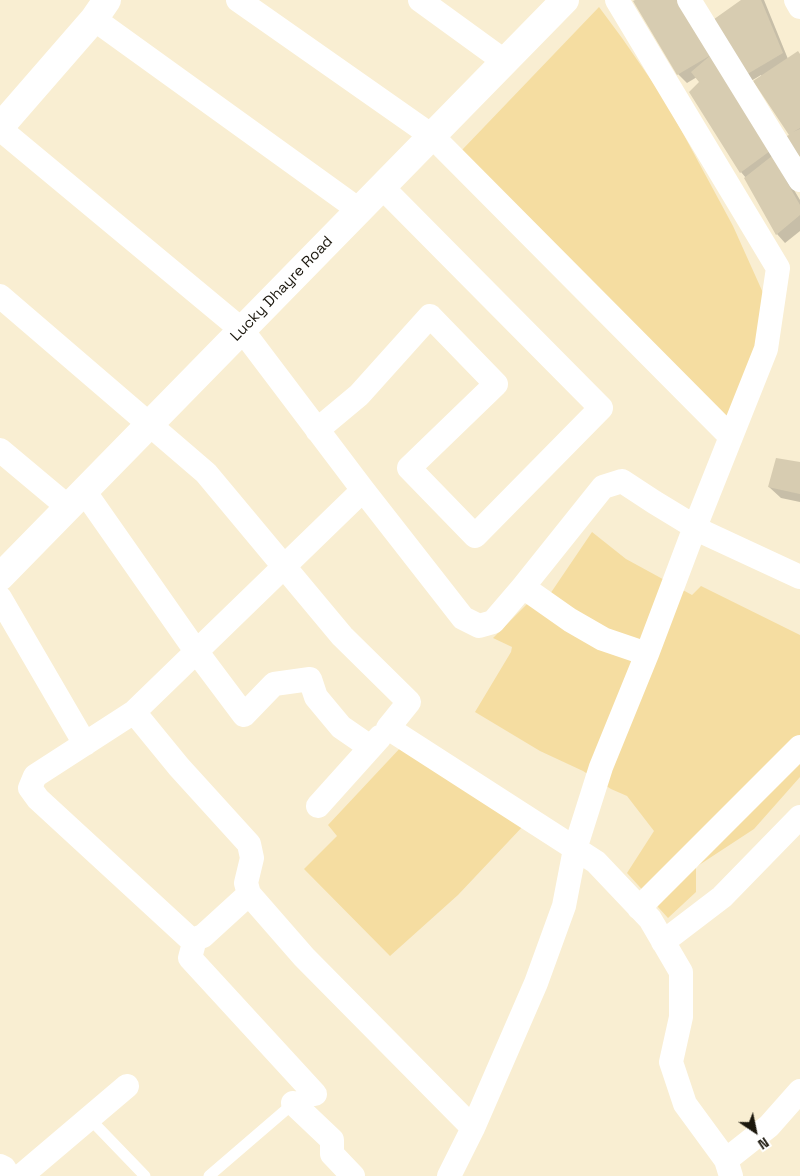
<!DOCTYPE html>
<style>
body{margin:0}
#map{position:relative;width:800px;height:1176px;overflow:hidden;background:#f9eed2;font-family:"Space Grotesk",sans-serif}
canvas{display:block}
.north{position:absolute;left:730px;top:1106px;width:50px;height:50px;-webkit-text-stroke:4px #fff;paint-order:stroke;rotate:146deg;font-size:14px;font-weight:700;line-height:20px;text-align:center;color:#1b170d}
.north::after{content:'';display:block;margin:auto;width:18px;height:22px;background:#1b170d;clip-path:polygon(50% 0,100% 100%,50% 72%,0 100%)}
</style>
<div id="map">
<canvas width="800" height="1176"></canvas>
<div class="north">N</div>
</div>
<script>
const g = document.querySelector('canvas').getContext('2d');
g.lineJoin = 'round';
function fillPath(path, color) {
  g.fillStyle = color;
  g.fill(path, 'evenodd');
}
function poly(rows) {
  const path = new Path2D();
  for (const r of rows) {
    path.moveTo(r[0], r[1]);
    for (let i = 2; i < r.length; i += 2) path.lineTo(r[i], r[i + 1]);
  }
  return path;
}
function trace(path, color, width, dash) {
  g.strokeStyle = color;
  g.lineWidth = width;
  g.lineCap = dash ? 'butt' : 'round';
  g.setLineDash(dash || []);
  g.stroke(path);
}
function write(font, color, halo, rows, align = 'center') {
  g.font = font + ' "Space Grotesk",sans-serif';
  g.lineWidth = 4.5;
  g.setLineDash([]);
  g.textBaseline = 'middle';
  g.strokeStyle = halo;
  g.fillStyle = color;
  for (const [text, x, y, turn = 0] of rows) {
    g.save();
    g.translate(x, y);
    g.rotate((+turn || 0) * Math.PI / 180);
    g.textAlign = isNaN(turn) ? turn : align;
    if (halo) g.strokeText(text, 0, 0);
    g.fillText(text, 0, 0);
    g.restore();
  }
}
fillPath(poly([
 [599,7,622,38,665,100,733,226,764,295,759,346,729,422,462,150],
 [592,532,626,559,692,595,701,586,800,635,800,777,754,829,696,867,696,892,668,918,627,873,654,831,627,796,611,789,583,771,540,751,475,712,511,652,512,647,493,638,531,600,550,594],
 [402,746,525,824,458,895,390,956,304,869,337,836,328,825]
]), '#f5dda1');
fillPath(poly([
 [637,0,681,0,800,200,800,231,785,243,777,234,746,178,741,172,701,82,697,77,687,83,678,74],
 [744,0,764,0,788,59,800,54,800,155,761,75,751,81,745,75],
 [800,461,800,502,781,498,769,487,800,463]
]), '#0003');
fillPath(poly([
 [635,0,678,0,770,151,740,173,689,92,699,82,691,72,711,55,677,75,633,1],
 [741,0,761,0,783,53,744,76,710,22],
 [798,51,800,54,800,128,793,132,800,129,800,157,784,137,789,135,753,81],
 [772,156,800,205,800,215,776,235,744,178],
 [776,458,800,462,800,494,768,487]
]), '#d7ccb1');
trace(poly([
 [89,1118,145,1176],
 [209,1176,295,1102]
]), '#fff', 11);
trace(poly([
 [238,0,432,136,731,437],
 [420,0,504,61],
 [617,0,778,268,766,349,695,527,647,654],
 [689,0,800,180],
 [796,0,800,7],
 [94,19,359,210],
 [0,129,242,330,363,490,463,618,479,626,493,622,523,587,603,487,622,481,654,502,705,533,800,577],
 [0,296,206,473,342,636,409,702,388,728,596,862,650,919,681,972,681,1017,671,1062,685,1104,726,1160,731,1176],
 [317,430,359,395,430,316,496,384,409,468,475,536,601,408,382,187],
 [0,450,68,507],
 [84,491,196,651,244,715,274,684,310,679,316,697,341,727,370,747],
 [0,598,85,744],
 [134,712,179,767,249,844,252,858,246,883,249,894,304,957,473,1128],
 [318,806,380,737],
 [249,894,203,936,195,939,188,937,38,799,30,788,35,776,134,712,363,490],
 [639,908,800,747],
 [195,939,190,958,315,1094],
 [663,942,722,897,800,817],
 [293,1103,332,1140,332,1154,353,1176],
 [726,1160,769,1126,800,1091],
 [0,1166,4,1168,9,1176],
 [21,1176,127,1086],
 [449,1176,473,1128,536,983,564,906,575,849,601,767,647,654,603,639,570,620,523,587]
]), '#fff', 24);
trace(poly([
 [0,127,94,19,107,0],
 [0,577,565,0]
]), '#fff', 28);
write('15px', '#1b170d', '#fff', [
 ["Lucky Dhayre Road",282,289,-46]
]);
</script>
